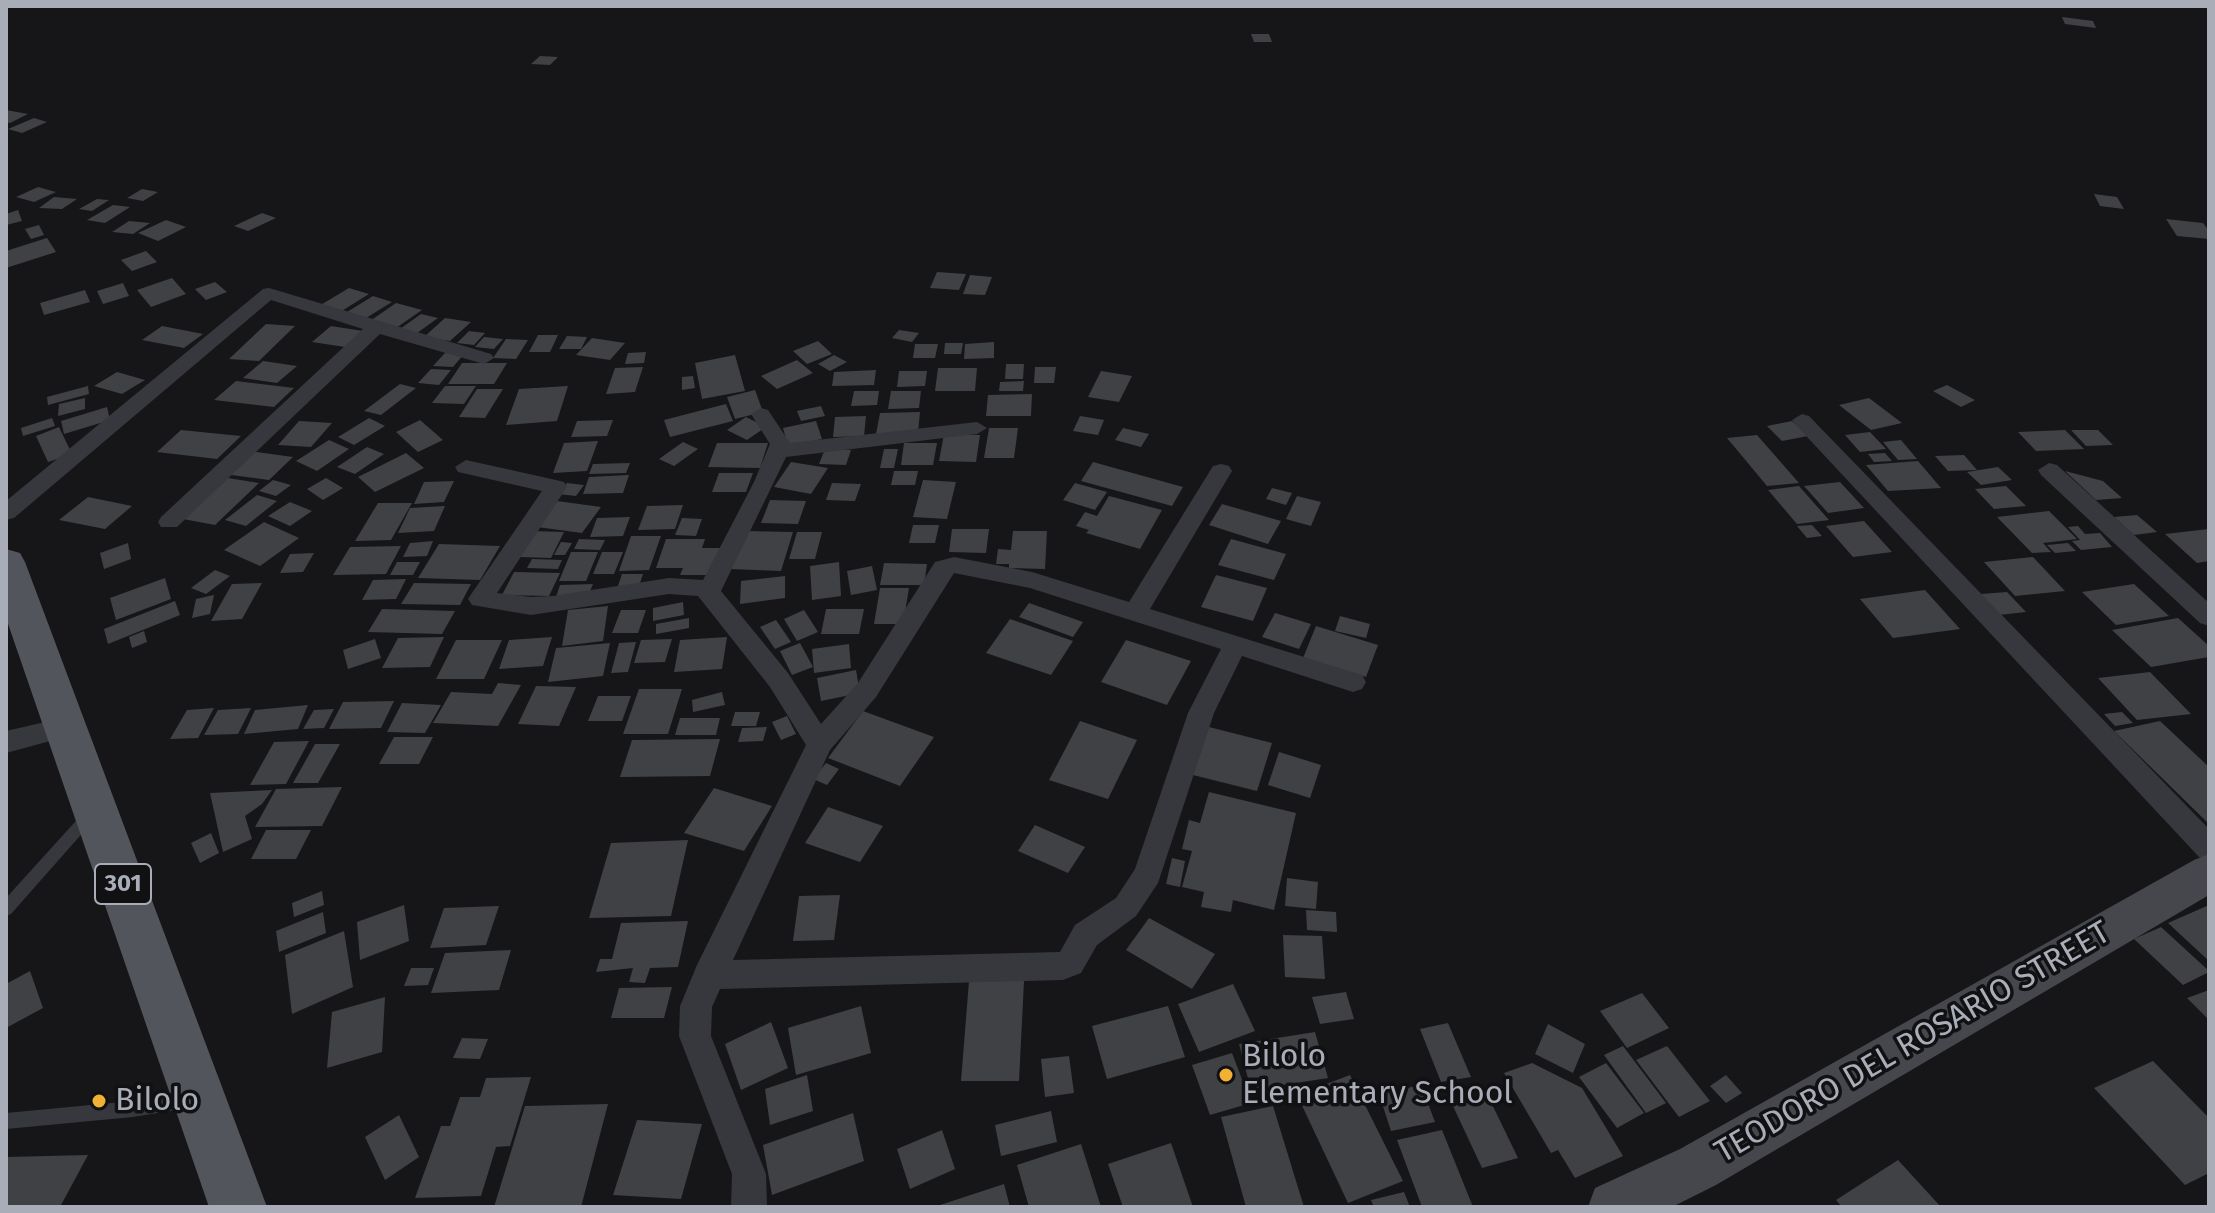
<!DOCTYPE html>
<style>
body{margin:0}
#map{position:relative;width:2215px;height:1213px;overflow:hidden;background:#161618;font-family:"Fira Sans",sans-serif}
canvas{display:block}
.frame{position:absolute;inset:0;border:8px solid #a8adb8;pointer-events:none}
</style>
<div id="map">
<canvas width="2215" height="1213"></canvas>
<div class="frame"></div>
</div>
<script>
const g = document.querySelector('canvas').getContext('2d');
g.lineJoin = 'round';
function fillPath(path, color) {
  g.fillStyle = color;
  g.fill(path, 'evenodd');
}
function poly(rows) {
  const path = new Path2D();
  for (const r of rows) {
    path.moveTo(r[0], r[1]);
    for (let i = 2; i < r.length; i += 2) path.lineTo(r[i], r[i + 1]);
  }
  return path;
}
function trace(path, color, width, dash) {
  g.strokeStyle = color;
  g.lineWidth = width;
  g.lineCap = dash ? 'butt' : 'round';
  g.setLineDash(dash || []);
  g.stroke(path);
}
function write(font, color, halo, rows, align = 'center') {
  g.font = font + ' "Fira Sans",sans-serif';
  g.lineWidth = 7;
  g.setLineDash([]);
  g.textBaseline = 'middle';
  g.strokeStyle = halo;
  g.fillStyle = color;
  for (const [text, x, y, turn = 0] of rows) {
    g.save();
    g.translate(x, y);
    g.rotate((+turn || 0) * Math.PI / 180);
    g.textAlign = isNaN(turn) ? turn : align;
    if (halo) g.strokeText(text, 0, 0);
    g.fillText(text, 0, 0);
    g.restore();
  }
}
fillPath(poly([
 [2062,17,2093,21,2096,28,2065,24],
 [1251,34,1269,34,1272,42,1254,42],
 [540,56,558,57,550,65,531,64],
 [6,110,28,114,10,123,6,122],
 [34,118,47,122,22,133,8,129],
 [38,187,56,192,34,202,16,197],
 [142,189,158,192,143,201,127,198],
 [2094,194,2117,197,2124,209,2100,206],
 [54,197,77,199,62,209,39,208],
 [97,199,109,200,92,211,79,209],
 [113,205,130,207,105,223,87,220],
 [18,210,22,221,6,225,6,214],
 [262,213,276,218,248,231,234,226],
 [2166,219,2203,223,2209,231,2209,239,2177,236],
 [166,220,186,227,158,241,138,233],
 [129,221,150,223,133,234,112,232],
 [39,225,44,235,31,239,25,229],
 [47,238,56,252,6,268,6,251],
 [146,251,157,262,132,271,121,260],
 [937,272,966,274,959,290,930,288],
 [970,275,992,277,985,295,963,294],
 [172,278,186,294,151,307,137,290],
 [215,282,227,292,206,300,195,289],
 [123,283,129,296,103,304,97,291],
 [349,288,369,294,340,312,319,306],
 [85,290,90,302,44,315,40,303],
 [373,296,392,302,366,318,347,312],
 [396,303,422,310,396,328,370,321],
 [421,314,438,318,417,333,400,329],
 [445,318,471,322,450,341,424,337],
 [266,324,295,326,259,361,229,359],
 [162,326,203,334,184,348,142,340],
 [331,326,363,331,345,347,312,342],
 [899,330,919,333,912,342,892,338],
 [469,331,485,333,474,345,457,343],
 [538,335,558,335,550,352,529,352],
 [567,336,587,337,581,349,559,349],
 [484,337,503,339,494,349,475,347],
 [592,338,625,343,610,360,576,355],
 [506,339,528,340,516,359,493,358],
 [818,341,832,354,807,364,793,351],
 [994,342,994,358,964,359,965,344],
 [945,343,963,343,961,354,944,354],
 [915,344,938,344,935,358,913,358],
 [646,352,644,363,625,364,628,353],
 [445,353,464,354,453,367,433,366],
 [735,355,745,391,702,399,695,363],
 [834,355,847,362,830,371,818,364],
 [797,360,813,373,777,389,761,376],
 [263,361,297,366,277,383,243,378],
 [462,363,507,363,494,384,448,384],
 [1006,364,1024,364,1023,379,1005,379],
 [643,367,635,392,606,394,615,368],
 [1035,367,1056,367,1054,383,1034,383],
 [938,368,977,368,975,391,935,391],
 [431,369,451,370,439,385,418,383],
 [876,370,874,385,832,386,834,372],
 [899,371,927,371,925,386,897,387],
 [1101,371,1132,376,1119,402,1088,397],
 [117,372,145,380,122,394,94,386],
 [693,376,695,388,682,390,682,377],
 [236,381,294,388,274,407,214,400],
 [1024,381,1023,391,999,391,1000,382],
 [400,384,416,388,381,415,364,411],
 [1947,385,1975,400,1961,407,1933,391],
 [88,386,89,394,48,405,47,397],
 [445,386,476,386,464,404,432,403],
 [568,386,557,421,506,425,519,389],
 [477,389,503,389,485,418,459,417],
 [755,390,763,412,735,419,727,397],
 [854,391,879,391,877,405,851,406],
 [891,391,921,391,919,408,888,409],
 [1032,394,1031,416,986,416,988,395],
 [85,398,85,409,58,416,59,404],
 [1869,398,1902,423,1871,430,1839,405],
 [726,404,733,421,670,437,664,420],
 [821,406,825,416,801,421,797,411],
 [107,407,110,420,64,434,61,421],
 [920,412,918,433,876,434,880,413],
 [866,416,864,436,833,437,835,417],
 [1080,416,1104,420,1098,435,1073,431],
 [746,417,766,427,747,440,727,430],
 [52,418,55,426,23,436,21,428],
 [369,418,385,426,354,445,338,437],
 [420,420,443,440,418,452,396,432],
 [613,420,607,436,571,437,577,421],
 [299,421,332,423,311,447,278,445],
 [816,421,822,439,788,446,783,428],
 [1792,421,1808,436,1782,441,1767,426],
 [59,427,72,454,48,462,36,436],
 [989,428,1018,428,1014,458,984,458],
 [1123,428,1149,434,1141,447,1115,440],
 [181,430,241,436,217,459,157,452],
 [2065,430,2084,449,2036,451,2018,432],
 [2071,430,2098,430,2113,445,2086,446],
 [1870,432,1886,449,1860,452,1845,435],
 [944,434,980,435,976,462,939,461],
 [1757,435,1799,483,1767,486,1727,438],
 [329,440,349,449,317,471,296,461],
 [1901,440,1917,459,1898,460,1883,442],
 [598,441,587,471,553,473,564,443],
 [683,442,698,449,674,466,659,459],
 [717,443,768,443,760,468,708,467],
 [904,443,937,443,933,465,901,465],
 [367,447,384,454,355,474,337,467],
 [825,449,851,450,846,465,819,464],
 [884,449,898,449,894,468,880,468],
 [249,451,293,457,269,480,224,474],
 [406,453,424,468,375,492,358,477],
 [1885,453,1892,461,1874,462,1868,454],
 [1964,455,1977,470,1948,471,1935,456],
 [1918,461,1941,488,1888,491,1866,465],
 [791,462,828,468,811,494,774,487],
 [1093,462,1183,487,1172,506,1081,481],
 [630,463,626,473,589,474,593,464],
 [1998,467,2012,480,1981,485,1967,472],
 [894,471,918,471,915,485,891,485],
 [2065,471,2103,481,2122,498,2096,500],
 [719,473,753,473,746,492,712,492],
 [629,475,623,493,583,494,589,477],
 [228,478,259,483,215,525,183,519],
 [326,478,343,488,323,500,307,489],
 [273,480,291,485,276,496,259,491],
 [923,480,956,482,947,519,913,517],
 [454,481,444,502,414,504,424,482],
 [1840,482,1864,508,1828,513,1804,486],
 [567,483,584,485,576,496,558,494],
 [832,483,861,484,855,501,826,500],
 [1075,483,1107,492,1095,510,1063,500],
 [1799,486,1829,520,1797,524,1768,490],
 [2006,486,2026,506,1994,509,1975,489],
 [1272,488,1292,493,1286,505,1266,499],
 [257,495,277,501,246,526,225,520],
 [1109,496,1162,510,1140,549,1086,533,1089,530,1076,526,1085,512,1097,516],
 [1297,496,1321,502,1311,526,1286,519],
 [88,497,132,506,105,529,59,520],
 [770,500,806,501,798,524,761,523],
 [557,501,601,507,582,533,537,527],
 [290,502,312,511,290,526,268,516],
 [378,503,412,503,391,540,355,541],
 [1222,504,1281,521,1268,544,1209,525],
 [683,505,675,529,638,530,647,506],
 [445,506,434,531,398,533,410,508],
 [2049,511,2077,539,2043,543,2051,552,2032,553,1997,517],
 [2137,515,2157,532,2134,535,2114,517],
 [630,517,623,536,590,537,597,518],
 [682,518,702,519,696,536,675,535],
 [1864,521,1892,552,1853,557,1826,526],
 [264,522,299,538,260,566,224,550],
 [913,525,939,525,935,543,909,543],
 [1812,525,1822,536,1807,538,1797,526],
 [2078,526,2085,534,2100,533,2112,547,2081,550,2072,541,2080,540,2068,527],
 [952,529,989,529,986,553,949,552],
 [2209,529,2209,561,2197,563,2165,534],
 [532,531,564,532,551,558,519,557],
 [744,531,793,532,781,571,730,569],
 [1013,531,1047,531,1045,569,1009,568,1009,564,996,564,998,549,1011,550],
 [797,532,822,532,815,559,789,559],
 [631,536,661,536,649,570,619,571],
 [579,539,605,540,600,550,574,549],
 [666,539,705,539,702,548,720,548,712,575,680,575,683,568,656,568],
 [1231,539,1286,554,1274,580,1218,565],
 [433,541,427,556,403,557,410,543],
 [561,542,572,543,565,555,554,555],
 [128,543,131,559,104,569,100,553],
 [2068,543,2076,551,2055,553,2047,545],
 [439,544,500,546,480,580,418,578],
 [401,546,386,574,333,575,350,547],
 [571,552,598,552,586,581,559,581],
 [602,552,623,552,614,574,593,574],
 [314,553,303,572,280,573,290,554],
 [2033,557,2065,591,2015,596,1984,562],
 [532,559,562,560,558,569,527,568],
 [397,562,420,562,413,575,390,575],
 [839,562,841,596,812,600,810,566],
 [884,563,927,564,924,585,880,585],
 [872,566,877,590,851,595,847,571],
 [215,570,230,576,206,594,191,588],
 [514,572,560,573,549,596,502,595],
 [622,574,643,574,639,586,618,586],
 [1216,575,1267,588,1253,621,1201,607],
 [785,576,785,598,740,604,741,581],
 [165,578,171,599,116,620,110,598],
 [406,579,396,599,362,600,373,580],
 [262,583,242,619,211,621,232,584],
 [414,583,471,584,460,605,401,604],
 [593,584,588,596,556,597,560,585],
 [2134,584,2169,616,2116,625,2082,592],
 [880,588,909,588,903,624,874,624],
 [1925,590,1960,629,1893,638,1860,599],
 [2007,592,2026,612,1999,615,1981,594],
 [214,595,210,614,192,618,196,599],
 [175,601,180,615,108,644,104,629],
 [683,602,684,615,653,621,653,608],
 [1029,603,1083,622,1073,637,1019,617],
 [608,606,603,641,562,646,568,610],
 [382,609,455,611,442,634,368,632],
 [826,609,864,609,859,634,821,634],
 [621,610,646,610,638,633,612,633],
 [804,610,818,632,797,641,784,619],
 [1275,613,1311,624,1299,649,1262,637],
 [1340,616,1370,624,1366,638,1335,631],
 [689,618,689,628,656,634,656,624],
 [2178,618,2209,646,2209,657,2151,667,2112,630],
 [1010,619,1073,641,1051,675,986,653],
 [776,620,791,642,775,649,760,627],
 [1316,626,1378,645,1366,677,1303,658],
 [144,631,147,642,132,648,129,637],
 [444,637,430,667,382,668,398,638],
 [552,637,543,666,499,669,509,640],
 [727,637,722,669,674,672,680,640],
 [375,639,381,658,348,669,343,650],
 [672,639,665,662,634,663,641,640],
 [456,640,502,640,484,679,436,679],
 [1126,640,1191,661,1167,705,1101,682],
 [636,642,628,672,611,673,619,643],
 [610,643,603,676,548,682,556,648],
 [800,643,813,667,792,675,780,651],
 [849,644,851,668,814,673,812,649],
 [856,670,860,693,821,701,817,678],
 [2150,672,2191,714,2137,720,2098,678],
 [498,683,521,685,498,726,433,723,451,692,492,694],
 [536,686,576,687,559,726,518,724],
 [639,689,682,689,668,734,623,734],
 [722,692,725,705,693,712,692,700],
 [598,696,631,696,622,721,588,721],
 [394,701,381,728,329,729,343,702],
 [402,703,441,705,425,733,387,732],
 [308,705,298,729,244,734,255,710],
 [214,708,198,738,170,739,187,710],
 [251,708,238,734,204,735,218,710],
 [334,709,324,728,303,729,314,710],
 [863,711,934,737,900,786,828,758],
 [735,712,760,712,756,726,731,726],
 [2122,712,2133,723,2115,726,2104,714],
 [787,716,796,734,781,740,772,722],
 [680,718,720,718,716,735,675,735],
 [1080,721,1137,740,1108,799,1049,780],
 [2160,721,2209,767,2209,824,2114,731],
 [767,727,763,741,738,742,742,728],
 [1209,727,1272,743,1257,791,1193,775],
 [394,737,433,737,419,764,379,764],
 [720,739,710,776,620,777,632,740],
 [309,741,286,784,250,785,274,742],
 [315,744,340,744,318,783,293,783],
 [1279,752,1321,765,1310,798,1268,785],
 [826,763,839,769,827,785,813,779],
 [342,787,322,826,255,827,276,789],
 [714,788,772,806,744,851,684,833],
 [272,790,262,804,245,816,252,839,223,852,210,793],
 [1209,792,1296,813,1274,910,1233,900,1231,912,1201,907,1204,892,1182,887,1192,851,1182,849,1189,820,1200,823],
 [828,807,883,826,860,862,805,843],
 [1035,825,1085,847,1068,873,1018,851],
 [266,830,311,830,296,859,251,859],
 [211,833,219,853,200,863,191,843],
 [688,840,671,916,589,918,611,843],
 [1172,858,1185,861,1180,887,1166,884],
 [1287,878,1318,882,1316,909,1285,906],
 [322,891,324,905,294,917,292,903],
 [840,895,834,940,793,941,799,896],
 [404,905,409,941,360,960,357,922],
 [2209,905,2209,961,2168,923],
 [499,906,486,945,430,948,444,908],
 [1306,910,1336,912,1337,932,1307,930],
 [323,912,326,933,279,952,276,931],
 [1149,918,1215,954,1192,989,1126,950],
 [688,921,678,967,650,968,645,983,629,982,633,968,596,972,600,959,612,959,621,923],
 [2161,927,2209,971,2209,972,2183,985,2134,939],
 [344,931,353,987,292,1014,285,955],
 [1283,935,1322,936,1325,979,1285,977],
 [511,950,499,990,431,993,445,953],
 [411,968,434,968,428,985,404,986],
 [30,971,43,1008,6,1028,6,984],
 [969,981,1024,981,1019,1081,961,1081],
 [1233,984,1255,1031,1199,1052,1178,1004],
 [672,987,664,1018,611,1018,619,988],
 [2209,990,2209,1020,2187,998],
 [1346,992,1354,1019,1320,1024,1312,997],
 [1642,993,1669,1028,1627,1048,1600,1011],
 [385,997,382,1052,327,1068,332,1012],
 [861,1006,871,1053,796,1075,788,1028],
 [1168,1006,1185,1057,1107,1079,1092,1026],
 [771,1022,788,1068,741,1090,725,1044],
 [1448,1023,1471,1077,1441,1082,1420,1029],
 [1548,1024,1585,1044,1573,1073,1535,1054],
 [1315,1032,1328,1078,1251,1090,1239,1044],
 [462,1038,488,1039,480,1059,453,1058],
 [1623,1046,1666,1103,1646,1113,1604,1055],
 [1667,1046,1710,1101,1679,1117,1636,1060],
 [1232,1053,1251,1103,1210,1115,1192,1065],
 [1069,1056,1074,1093,1045,1097,1041,1059],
 [2153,1061,2209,1118,2209,1173,2185,1185,2094,1088],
 [1532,1063,1582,1088,1623,1156,1575,1178,1558,1150,1551,1153,1504,1073],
 [1606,1063,1644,1113,1617,1128,1579,1077],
 [807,1075,813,1111,770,1125,765,1089],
 [1350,1075,1403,1181,1348,1203,1297,1095],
 [1726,1075,1742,1093,1726,1103,1710,1086],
 [531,1077,510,1146,496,1147,481,1196,415,1198,441,1126,450,1126,460,1097,480,1097,486,1078],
 [1421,1085,1435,1122,1391,1131,1379,1094],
 [1488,1096,1518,1158,1482,1168,1453,1106],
 [608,1104,581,1207,494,1207,525,1106],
 [1273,1106,1304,1207,1246,1207,1221,1117],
 [1051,1111,1057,1142,1001,1156,995,1125],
 [853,1113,864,1161,772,1195,763,1145],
 [399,1115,419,1157,385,1180,365,1137],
 [637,1120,702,1124,681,1199,613,1195],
 [942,1130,955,1169,910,1189,897,1149],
 [1442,1130,1473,1207,1422,1207,1397,1140],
 [1171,1143,1193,1207,1123,1207,1108,1164],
 [1081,1144,1101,1207,1029,1207,1017,1165],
 [88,1155,60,1207,6,1207,6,1157],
 [1898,1160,1941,1207,1842,1207,1836,1200],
 [1004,1184,1010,1207,937,1207,937,1206],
 [1404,1192,1410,1207,1374,1207,1371,1200]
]), '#404145');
fillPath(poly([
 [89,810,94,812,96,816,94,820,11,914,6,916,6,898,84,812,89,810],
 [189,1092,195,1094,197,1100,195,1106,189,1108,133,1117,6,1129,6,1113,133,1101,189,1092]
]), '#37383d');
fillPath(poly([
 [269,288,491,354,494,358,484,364,380,334,177,527,161,527,158,522,161,517,363,329,271,300,14,518,6,520,6,501,263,289,269,288],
 [761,408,768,410,790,443,977,422,987,428,977,434,786,457,721,591,788,673,821,724,858,683,935,562,954,557,1032,572,1129,602,1213,466,1221,464,1229,466,1232,471,1150,609,1362,675,1366,682,1362,689,1353,692,1242,656,1214,713,1158,883,1136,916,1097,945,1081,973,1063,980,720,989,712,1007,711,1036,766,1174,767,1207,731,1207,732,1174,679,1036,680,1006,697,965,806,745,770,687,698,596,669,594,531,615,472,605,468,599,472,593,542,491,458,472,455,467,466,460,556,480,564,482,567,487,497,593,531,597,553,596,669,578,703,580,754,482,770,444,751,414,761,408],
 [954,573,1030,588,1221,649,1188,713,1135,869,1116,898,1075,925,1060,952,733,960,830,750,876,697,954,573],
 [1802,414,1809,416,2209,829,2209,860,2199,857,1795,424,1792,420,1802,414],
 [2049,463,2057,465,2209,603,2209,626,2200,623,2041,475,2038,470,2049,463],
 [67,717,76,720,80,727,76,734,6,753,6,731,67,717]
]), '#37383d');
fillPath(poly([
 [2209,854,2209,895,1716,1185,1672,1207,1588,1207,1595,1188,1680,1149,2194,860,2209,854]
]), '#45474d');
fillPath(poly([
 [6,549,20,553,25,562,267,1207,209,1207,6,618,6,549]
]), '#53555c');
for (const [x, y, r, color] of [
 [1226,1075,8,"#f2b134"],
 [99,1101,8,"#f2b134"]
]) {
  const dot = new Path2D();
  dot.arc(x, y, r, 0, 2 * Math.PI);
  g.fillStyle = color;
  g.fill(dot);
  trace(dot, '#111113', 3);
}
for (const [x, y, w] of [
 [123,884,56]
]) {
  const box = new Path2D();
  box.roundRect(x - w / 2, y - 20, w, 40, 6);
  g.fillStyle = '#111113';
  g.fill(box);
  trace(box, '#a8adb8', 2);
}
write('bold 24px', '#a8adb8', null, [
 ["301",123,884]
]);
write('32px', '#a8adb8', '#111113', [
 ["TEODORO DEL ROSARIO STREET",1913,1043,-30]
]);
write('32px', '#a8adb8', '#111113', [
 ["Bilolo",1242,1057],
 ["Elementary School",1242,1094],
 ["Bilolo",115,1101]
], 'left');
</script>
